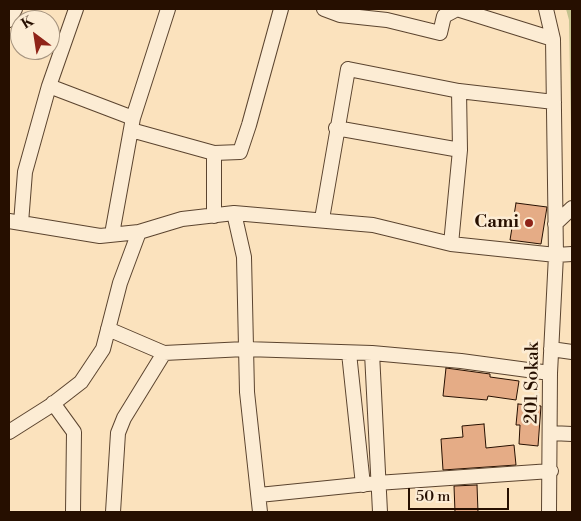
<!DOCTYPE html>
<style>
body{margin:0}
#map{position:relative;width:581px;height:521px;overflow:hidden;background:#fbe2bd;font-family:"Libre Bodoni",serif}
canvas{display:block}
.frame{position:absolute;inset:0;border:10px solid #260f00;pointer-events:none}
.north{position:absolute;left:10px;top:10px;width:50px;height:50px;box-sizing:border-box;background:#fcecd4;border:1px solid #a6947f;border-radius:50%;rotate:329deg;font-size:14px;font-weight:700;line-height:20px;text-align:center;color:#260f00}
.north::after{content:'';display:block;margin:auto;width:18px;height:22px;background:#8f2418;clip-path:polygon(50% 0,100% 100%,50% 72%,0 100%)}
.scale{position:absolute;left:408px;top:488px;width:101px;height:22px;box-sizing:border-box;border:2px solid #260f00;border-top:0;padding-left:6px;font-size:15px;line-height:18px;white-space:nowrap;color:#260f00;-webkit-text-stroke:4px #fcecd4;paint-order:stroke}
</style>
<div id="map">
<canvas width="581" height="521"></canvas>
<div class="frame"></div>
<div class="north">K</div>
<div class="scale">50 m</div>
</div>
<script>
const g = document.querySelector('canvas').getContext('2d');
g.lineJoin = 'round';
function fillPath(path, color) {
  g.fillStyle = color;
  g.fill(path, 'evenodd');
}
function poly(rows) {
  const path = new Path2D();
  for (const r of rows) {
    path.moveTo(r[0], r[1]);
    for (let i = 2; i < r.length; i += 2) path.lineTo(r[i], r[i + 1]);
  }
  return path;
}
function trace(path, color, width, dash) {
  g.strokeStyle = color;
  g.lineWidth = width;
  g.lineCap = dash ? 'butt' : 'round';
  g.setLineDash(dash || []);
  g.stroke(path);
}
function write(font, color, halo, rows, align = 'center') {
  g.font = font + ' "Libre Bodoni",serif';
  g.lineWidth = 5;
  g.setLineDash([]);
  g.textBaseline = 'middle';
  g.strokeStyle = halo;
  g.fillStyle = color;
  for (const [text, x, y, turn = 0] of rows) {
    g.save();
    g.translate(x, y);
    g.rotate((+turn || 0) * Math.PI / 180);
    g.textAlign = isNaN(turn) ? turn : align;
    if (halo) g.strokeText(text, 0, 0);
    g.fillText(text, 0, 0);
    g.restore();
  }
}
fillPath(poly([
 [566,9,572,9,572,186,569,20]
]), '#c3c28e');
const building = poly([
 [516,203,547,207,541,244,510,240,516,203],
 [446,368,490,374,490,377,519,381,516,400,488,396,487,400,443,396,446,368],
 [518,404,541,406,538,446,519,444,520,425,516,425,518,404],
 [484,424,486,448,514,445,516,465,443,470,441,439,463,437,462,426,484,424],
 [477,485,478,512,455,512,454,486,477,485]
]);
fillPath(building, '#e5ac86');
trace(building, '#260f00', 1);
const minor = poly([
 [324,9,340,15,387,20,440,33,444,16,457,9,553,39],
 [546,9,553,39,556,255,550,373,549,512],
 [9,20,15,9],
 [49,86,133,118],
 [336,128,460,150],
 [131,130,214,153],
 [234,213,244,257,247,392,260,512],
 [214,216,214,153,240,152,249,125,281,9],
 [322,219,348,69,459,91,554,102],
 [9,221,100,236,139,232,182,219,234,213,373,225,451,244,556,255,572,254],
 [21,223,25,172,49,86,76,9],
 [555,224,572,208],
 [112,234,133,118,168,9],
 [451,244,460,150,459,91],
 [108,329,164,353,245,349,372,353,461,361,550,373],
 [551,349,572,352],
 [349,353,363,485],
 [372,353,380,512],
 [53,403,74,432,73,512],
 [9,432,50,406,81,382,103,349,120,283,139,232],
 [551,433,572,434],
 [259,495,377,483,551,471],
 [113,512,118,433,124,418,164,353]
]);
trace(minor, '#5b442f', 16);
trace(minor, '#fcecd4', 14);
for (const [x, y, r, color] of [
 [529,223,5,"#8f2418"]
]) {
  const dot = new Path2D();
  dot.arc(x, y, r, 0, 2 * Math.PI);
  g.fillStyle = color;
  g.fill(dot);
  trace(dot, '#fcecd4', 2);
}
write('bold 18px', '#260f00', '#fcecd4', [
 ["Cami",519,223]
], 'right');
write('18px', '#260f00', '#fcecd4', [
 ["201 Sokak",533,383,-89]
]);
</script>
